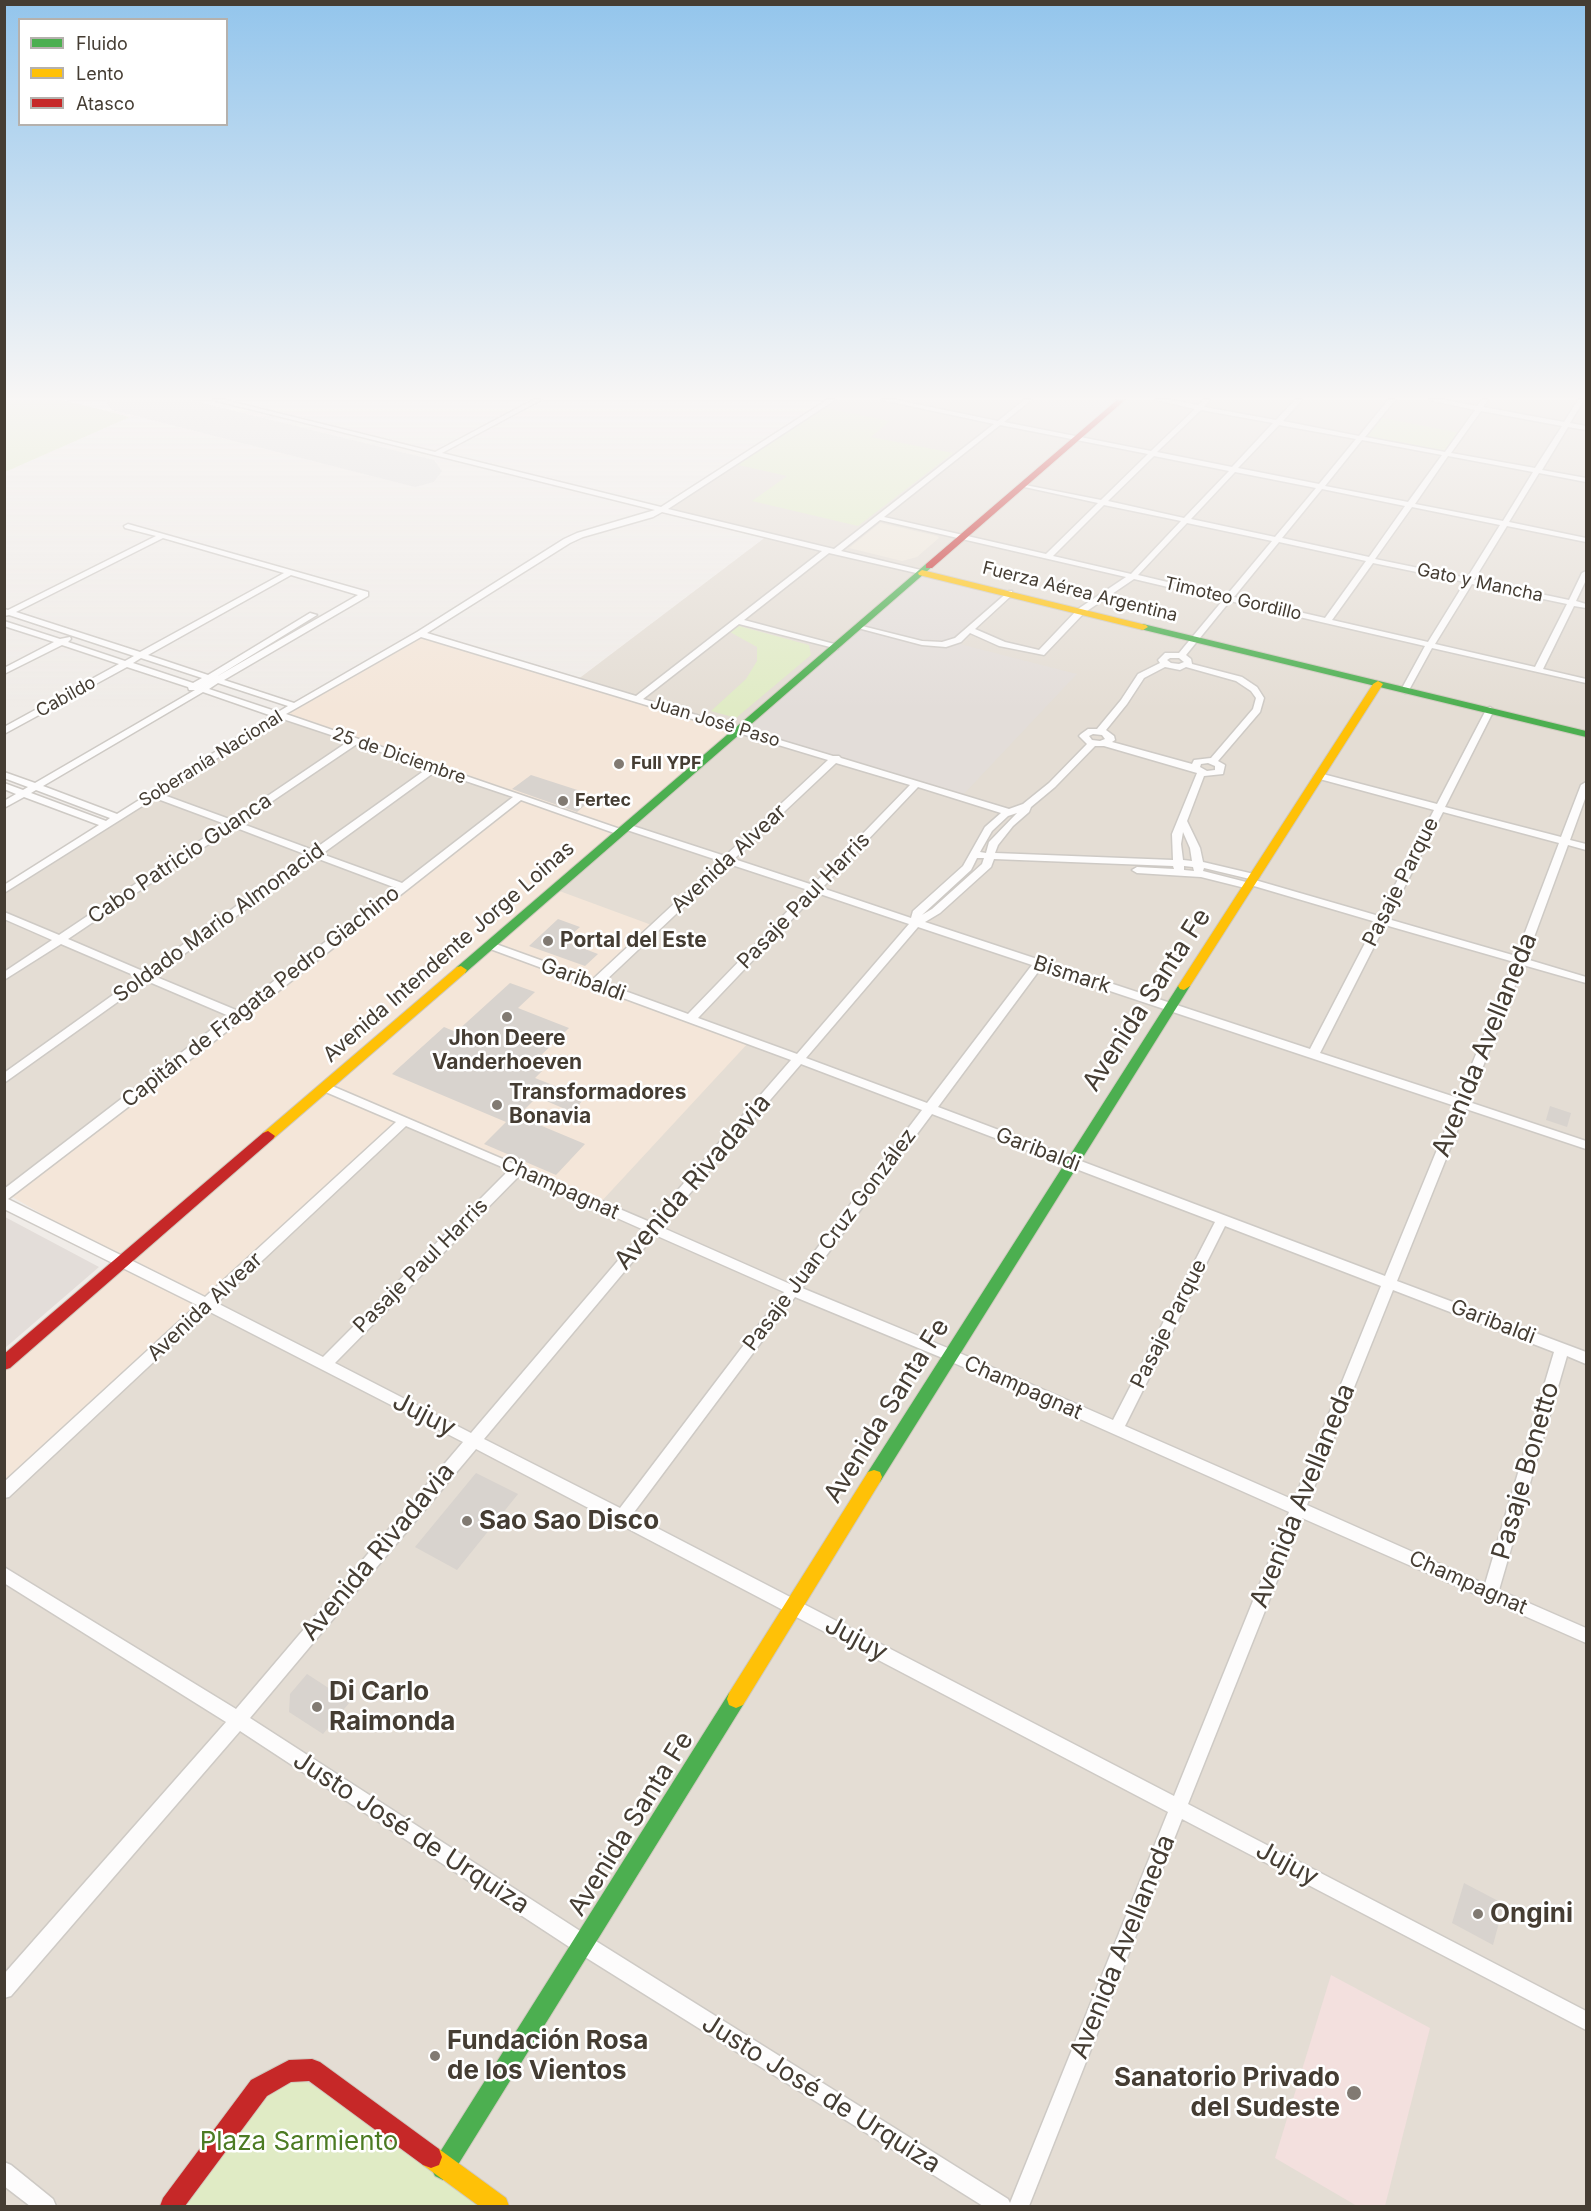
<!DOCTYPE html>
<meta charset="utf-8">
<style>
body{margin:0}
#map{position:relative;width:1591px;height:2211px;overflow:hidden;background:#f0ece8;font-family:Inter,sans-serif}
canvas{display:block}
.frame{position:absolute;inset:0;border:6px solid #453d33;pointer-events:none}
.legend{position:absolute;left:18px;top:18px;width:210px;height:108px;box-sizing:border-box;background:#fff;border:2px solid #b5b1ad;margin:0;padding:8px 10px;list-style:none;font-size:18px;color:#453d33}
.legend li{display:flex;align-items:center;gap:12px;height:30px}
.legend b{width:30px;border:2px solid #b5b1ad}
</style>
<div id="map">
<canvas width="1591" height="2211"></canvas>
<div class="frame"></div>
<ul class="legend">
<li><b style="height:8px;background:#4caf50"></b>Fluido</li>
<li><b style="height:8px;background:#ffc107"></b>Lento</li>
<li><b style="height:8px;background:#c62828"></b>Atasco</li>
</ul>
</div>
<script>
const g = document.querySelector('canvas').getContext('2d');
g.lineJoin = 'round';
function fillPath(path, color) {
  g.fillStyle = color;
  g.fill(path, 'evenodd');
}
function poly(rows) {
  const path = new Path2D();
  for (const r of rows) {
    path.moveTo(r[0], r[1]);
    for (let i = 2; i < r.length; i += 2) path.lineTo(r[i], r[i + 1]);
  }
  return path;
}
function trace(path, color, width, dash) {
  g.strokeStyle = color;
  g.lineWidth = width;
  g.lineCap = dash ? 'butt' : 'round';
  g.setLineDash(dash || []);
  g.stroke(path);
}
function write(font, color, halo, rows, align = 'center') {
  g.font = font + ' Inter,sans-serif';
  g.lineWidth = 5;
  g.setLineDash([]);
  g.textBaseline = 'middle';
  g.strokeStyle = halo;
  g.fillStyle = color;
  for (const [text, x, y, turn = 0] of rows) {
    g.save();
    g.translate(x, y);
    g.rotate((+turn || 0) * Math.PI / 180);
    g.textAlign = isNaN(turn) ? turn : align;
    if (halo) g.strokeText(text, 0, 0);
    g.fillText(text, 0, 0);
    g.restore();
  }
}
fillPath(poly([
 [832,400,1586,400,1586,2206,5,2206,5,1492,123,1261,595,984,554,889,577,680,767,536,662,509],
 [281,720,356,741,518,798,239,1016,5,1188,5,893]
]), '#e4ddd4');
fillPath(poly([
 [420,634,742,730,554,889,657,927,595,984,750,1041,600,1203,403,1121,5,1492,5,1364,123,1261,9,1195,518,799,279,715]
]), '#f4e6d9');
fillPath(poly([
 [1028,400,1122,400,1102,417,1026,402],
 [922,573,1009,593,970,630,960,644,1077,674,961,797,742,730],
 [5,1217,99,1267,5,1348]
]), '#e3ddd9');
fillPath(poly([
 [880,523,937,536,939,538,917,557,902,561,849,548]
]), '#eee6d9');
fillPath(poly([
 [1331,1975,1430,2028,1385,2206,1357,2206,1275,2158]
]), '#f3e0de');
fillPath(poly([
 [5,400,63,400,130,417,5,472],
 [821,407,890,421,871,437,953,453,858,526,752,501,787,476,734,464],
 [1378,417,1461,433,1447,453,1361,437],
 [739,626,809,645,811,655,736,718,711,711,746,679,757,661,757,647,730,632],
 [289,2071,443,2168,498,2206,171,2206,259,2088]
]), '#e0ebc5');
fillPath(poly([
 [105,400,190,400,434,460,442,471,434,482,415,487,112,410,105,400]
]), '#e4e2e0');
fillPath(poly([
 [531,775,596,796,577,812,512,789],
 [558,919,580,927,564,941,598,954,585,966,529,946],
 [510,983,535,992,518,1008,569,1028,533,1063,545,1068,535,1078,585,1098,572,1112,537,1097,518,1116,585,1144,556,1175,484,1144,506,1122,392,1074,444,1027,456,1032],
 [1550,1106,1571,1113,1567,1127,1546,1120],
 [476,1473,518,1494,457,1570,415,1547],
 [307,1674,350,1702,323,1734,289,1712,290,1694],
 [1464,1883,1504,1904,1493,1945,1452,1923]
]), '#d8d3ce');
const street = poly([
 [213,400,225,400,435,452,533,400,541,400,442,453,661,507,827,400,835,400,668,509,834,549,994,424,882,400,896,400,998,421,1024,400,1031,400,1004,422,1151,451,1195,409,1156,400,1170,400,1198,405,1203,400,1210,400,1204,407,1276,420,1295,400,1302,400,1283,421,1359,436,1388,400,1395,400,1365,437,1445,452,1475,410,1429,400,1444,400,1477,406,1482,400,1488,400,1483,407,1564,422,1578,400,1584,400,1570,423,1586,426,1586,430,1568,427,1542,470,1586,478,1586,482,1539,473,1509,522,1586,538,1586,542,1507,526,1474,580,1569,600,1582,573,1586,571,1586,580,1576,601,1586,604,1586,608,1574,606,1543,669,1586,679,1586,683,1432,648,1409,690,1405,693,1401,690,1425,646,1230,601,1186,655,1191,659,1192,664,1242,677,1257,687,1264,698,1260,712,1218,761,1225,765,1223,774,1204,776,1187,821,1200,848,1203,862,1258,875,1259,877,1255,880,1379,916,1434,810,1316,778,1314,776,1319,773,1437,804,1487,708,1490,707,1494,710,1445,807,1561,837,1581,785,1586,782,1586,796,1570,840,1586,844,1586,850,1568,845,1526,959,1586,977,1586,983,1523,965,1469,1102,1586,1141,1586,1149,1466,1109,1397,1281,1586,1352,1586,1364,1567,1356,1499,1590,1586,1628,1586,1643,1302,1518,1188,1804,1586,2011,1586,2030,1182,1819,1029,2206,983,2206,577,1952,240,1731,11,1996,4,1998,4,1974,226,1722,4,1583,4,1567,236,1709,463,1442,208,1311,9,1497,4,1498,4,1482,197,1305,4,1209,4,1189,229,1016,147,981,4,1083,4,1073,138,977,61,944,4,980,4,972,52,940,4,919,4,912,59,935,225,824,155,798,4,893,4,885,99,825,24,797,4,808,4,801,16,794,4,789,4,783,23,790,28,787,4,778,4,772,35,783,195,690,189,690,188,687,127,667,4,734,4,727,119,664,62,645,4,674,4,668,54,642,4,626,4,621,60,639,70,637,71,639,68,642,125,661,134,656,9,615,4,616,4,609,8,610,156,536,125,528,124,526,128,524,368,592,368,596,224,680,294,703,417,632,564,539,577,533,655,510,213,400],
 [1201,410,1273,423,1232,467,1157,452,1201,410],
 [1481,411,1562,426,1535,468,1451,453,1481,411],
 [1000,425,1148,454,1101,500,1020,484,1020,486,1098,503,1046,554,884,517,1000,425],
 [1279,425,1356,439,1319,484,1238,468,1279,425],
 [1362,440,1442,455,1408,502,1325,486,1362,440],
 [1154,456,1229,471,1184,518,1108,501,1154,456],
 [1448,456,1533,472,1503,521,1415,504,1448,456],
 [1235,472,1316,488,1275,537,1191,519,1235,472],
 [1322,489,1405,506,1369,557,1282,538,1322,489],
 [1104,505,1181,521,1131,574,1053,556,1104,505],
 [1412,507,1500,525,1467,578,1375,559,1412,507],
 [662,512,822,551,636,696,427,633,570,543,583,537,653,517,662,512],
 [880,520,1126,577,1078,609,1039,650,1005,642,975,629,1012,595,1012,591,1009,591,955,638,942,642,922,641,858,625,854,627,922,645,946,647,961,642,970,633,999,646,1044,655,1084,613,1134,579,1223,600,1179,653,1165,653,1158,660,1160,663,1138,674,1121,700,1097,729,1088,729,1081,734,1079,736,1087,744,1049,783,1023,804,1009,809,841,758,839,756,833,756,643,699,739,624,838,649,838,645,744,620,829,553,925,575,925,571,841,551,880,520],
 [1187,523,1272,541,1226,596,1138,575,1187,523],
 [163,538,284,573,140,652,16,612,163,538],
 [1279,542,1366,561,1325,618,1234,597,1279,542],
 [1373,563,1465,582,1428,642,1332,620,1373,563],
 [291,575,358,595,216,677,317,615,310,613,208,675,148,655,291,575],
 [1472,584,1567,604,1535,667,1435,644,1472,584],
 [421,637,828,760,725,856,630,825,624,825,624,829,720,861,593,979,493,943,489,942,484,945,485,947,791,1060,650,1222,325,1083,319,1087,321,1090,396,1122,205,1297,8,1199,243,1019,521,800,617,834,623,834,623,830,286,714,421,637],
 [141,658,202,678,193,683,133,663,141,658],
 [1170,658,1179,658,1184,662,1179,664,1171,663,1167,660,1170,658],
 [1165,667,1180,670,1186,667,1236,681,1251,691,1256,698,1253,709,1211,758,1194,760,1192,764,1112,742,1115,740,1114,736,1106,730,1127,704,1144,678,1165,667],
 [218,683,288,706,278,712,209,689,218,683],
 [203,692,272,716,117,814,43,786,203,692],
 [280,718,349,741,232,820,161,794,280,718],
 [1093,734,1102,735,1105,739,1100,741,1092,740,1089,736,1093,734],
 [357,744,428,768,313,850,240,823,357,744],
 [1095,746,1104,746,1197,773,1172,834,1173,860,995,853,998,845,1013,826,1029,812,1031,807,1055,787,1095,746],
 [836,763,910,785,813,885,734,859,836,763],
 [1208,763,1215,766,1215,770,1207,771,1200,767,1201,764,1208,763],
 [436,771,513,797,402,883,322,854,436,771],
 [918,787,1001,813,985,827,963,866,913,911,911,918,822,888,918,787],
 [36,790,110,818,106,821,31,793,36,790],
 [1443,812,1559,843,1516,956,1388,919,1443,812],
 [1017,813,989,842,986,853,980,852,992,831,1008,816,1017,813],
 [234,827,307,855,145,972,68,939,234,827],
 [1183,832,1190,848,1192,861,1183,860,1181,844,1183,832],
 [316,858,396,888,236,1010,154,976,316,858],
 [977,858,984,858,982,864,932,909,922,915,971,870,977,858],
 [994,859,1173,866,1174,869,1137,867,1132,870,1137,873,1201,877,1249,889,1254,886,1376,922,1310,1049,925,922,940,913,991,867,994,859],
 [729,864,808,890,688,1014,603,983,729,864],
 [1184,866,1193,867,1194,871,1184,870,1184,866],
 [1204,868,1250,879,1246,882,1203,871,1204,868],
 [817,893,909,924,797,1054,698,1018,817,893],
 [1385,925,1514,962,1458,1098,1320,1053,1385,925],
 [918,927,1032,965,927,1103,806,1058,918,927],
 [1041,968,1455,1106,1385,1276,938,1107,1041,968],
 [801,1064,922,1110,790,1284,661,1227,801,1064],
 [932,1114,1215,1222,1113,1420,955,1351,802,1288,932,1114],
 [406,1126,509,1170,323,1357,217,1303,406,1126],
 [520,1175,644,1230,471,1433,335,1363,520,1175],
 [1225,1226,1381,1286,1294,1500,1125,1426,1225,1226],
 [655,1235,784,1292,620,1508,484,1439,655,1235],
 [1393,1290,1554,1352,1485,1584,1307,1505,1393,1290],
 [795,1297,945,1359,1289,1512,1174,1796,632,1515,795,1297],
 [476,1449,1168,1812,1010,2203,1008,2199,591,1938,250,1718,476,1449],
 [4,2162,11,2165,53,2199,56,2206,30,2206,4,2186,4,2162]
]);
const fast = poly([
 [926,564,933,566,465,973,457,973,455,970,457,967,926,564],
 [1143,624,1586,731,1586,737,1140,629,1138,627,1143,624],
 [1184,982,1190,986,880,1482,874,1484,868,1482,866,1477,868,1472,1178,986,1184,982],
 [736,1690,743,1693,745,1699,743,1705,451,2176,443,2180,435,2176,431,2168,435,2160,729,1693,736,1690]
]);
const slow = poly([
 [922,570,1146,625,1148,627,1143,630,919,575,918,573,922,570],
 [1378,681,1383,684,1190,986,1184,990,1180,989,1178,986,1373,684,1378,681],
 [461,966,467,970,465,973,273,1139,263,1139,261,1136,263,1133,457,967,461,966],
 [874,1470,880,1472,882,1477,880,1482,743,1705,736,1708,729,1705,727,1699,729,1693,868,1472,874,1470],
 [431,2146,439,2149,506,2198,509,2206,479,2206,423,2165,420,2157,423,2149,431,2146]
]);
const jam = poly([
 [1117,400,1125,400,932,568,926,568,926,564,1117,400],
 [268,1131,275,1136,273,1139,10,1368,4,1370,4,1354,263,1133,268,1131],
 [312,2059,320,2062,439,2149,442,2157,439,2165,431,2168,423,2165,309,2081,291,2082,267,2096,185,2206,160,2206,163,2198,251,2080,289,2060,312,2059]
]);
trace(street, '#cecac5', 3);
trace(fast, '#cfc9be', 2);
trace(slow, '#cfc9be', 2);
trace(jam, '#cfc9be', 2);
fillPath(street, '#fdfcfc');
fillPath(fast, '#4caf50');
fillPath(slow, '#ffc107');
fillPath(jam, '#c62828');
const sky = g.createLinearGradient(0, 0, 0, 710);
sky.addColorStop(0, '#93c5ec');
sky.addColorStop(0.56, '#f8f6f5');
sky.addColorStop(1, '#f8f6f500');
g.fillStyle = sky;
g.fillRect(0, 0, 1591, 710);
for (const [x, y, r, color] of [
 [619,764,6,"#817a72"],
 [563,801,6,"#817a72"],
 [548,941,6,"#817a72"],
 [507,1017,6,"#817a72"],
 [497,1105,6,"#817a72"],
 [467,1521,6,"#817a72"],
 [317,1707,6,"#817a72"],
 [1478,1914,6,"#817a72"],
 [435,2056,6,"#817a72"],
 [1354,2093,8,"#817a72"]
]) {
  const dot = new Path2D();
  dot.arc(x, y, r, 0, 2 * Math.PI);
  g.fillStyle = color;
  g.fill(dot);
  trace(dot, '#fff', 2);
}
write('18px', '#453d33', '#fff', [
 ["Gato y Mancha",1480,583,12],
 ["Fuerza Aérea Argentina",1080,592,14],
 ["Timoteo Gordillo",1233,599,13],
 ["Cabildo",66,697,-29],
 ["Juan José Paso",715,722,17],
 ["25 de Diciembre",399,756,19],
 ["Soberanía Nacional",211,759,-32]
]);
write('bold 18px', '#453d33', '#fff', [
 ["Full YPF",631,764],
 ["Fertec",575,801]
], 'left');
write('21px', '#453d33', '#fff', [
 ["Cabo Patricio Guanca",180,859,-34],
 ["Avenida Alvear",729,859,-43],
 ["Pasaje Parque",1401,882,-63],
 ["Pasaje Paul Harris",804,901,-46],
 ["Soldado Mario Almonacid",219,923,-36],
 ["Avenida Intendente Jorge Loinas",449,952,-41],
 ["Bismark",1072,975,18],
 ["Garibaldi",583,980,20],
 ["Capitán de Fragata Pedro Giachino",261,997,-38],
 ["Garibaldi",1038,1150,21],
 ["Champagnat",560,1188,24],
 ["Pasaje Juan Cruz González",830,1240,-53],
 ["Pasaje Paul Harris",421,1266,-45],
 ["Avenida Alvear",205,1307,-43],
 ["Garibaldi",1493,1322,21],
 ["Pasaje Parque",1169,1324,-63],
 ["Champagnat",1023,1388,24],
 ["Champagnat",1468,1583,24]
]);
write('bold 21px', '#453d33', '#fff', [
 ["Portal del Este",560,941],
 ["Jhon Deere",507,1039,"center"],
 ["Vanderhoeven",507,1063,"center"],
 ["Transformadores",509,1093],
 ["Bonavia",509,1117]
], 'left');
write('26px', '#453d33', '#fff', [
 ["Avenida Santa Fe",1147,1000,-57],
 ["Avenida Avellaneda",1485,1045,-68],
 ["Avenida Rivadavia",693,1182,-49],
 ["Avenida Santa Fe",887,1411,-58],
 ["Jujuy",424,1415,27],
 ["Pasaje Bonetto",1526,1471,-74],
 ["Avenida Avellaneda",1303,1496,-68],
 ["Avenida Rivadavia",378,1552,-50],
 ["Jujuy",856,1639,28],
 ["Avenida Santa Fe",631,1824,-58],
 ["Justo José de Urquiza",411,1833,33],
 ["Jujuy",1287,1864,28],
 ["Avenida Avellaneda",1123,1947,-68],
 ["Justo José de Urquiza",821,2094,32]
]);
write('bold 26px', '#453d33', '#fff', [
 ["Sao Sao Disco",479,1521],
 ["Di Carlo",329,1692],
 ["Raimonda",329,1722],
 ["Ongini",1490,1914],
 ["Fundación Rosa",447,2041],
 ["de los Vientos",447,2071],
 ["Sanatorio Privado",1340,2078,"right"],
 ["del Sudeste",1340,2108,"right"]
], 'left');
write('26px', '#4c7b23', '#fff', [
 ["Plaza Sarmiento",299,2142]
]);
</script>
